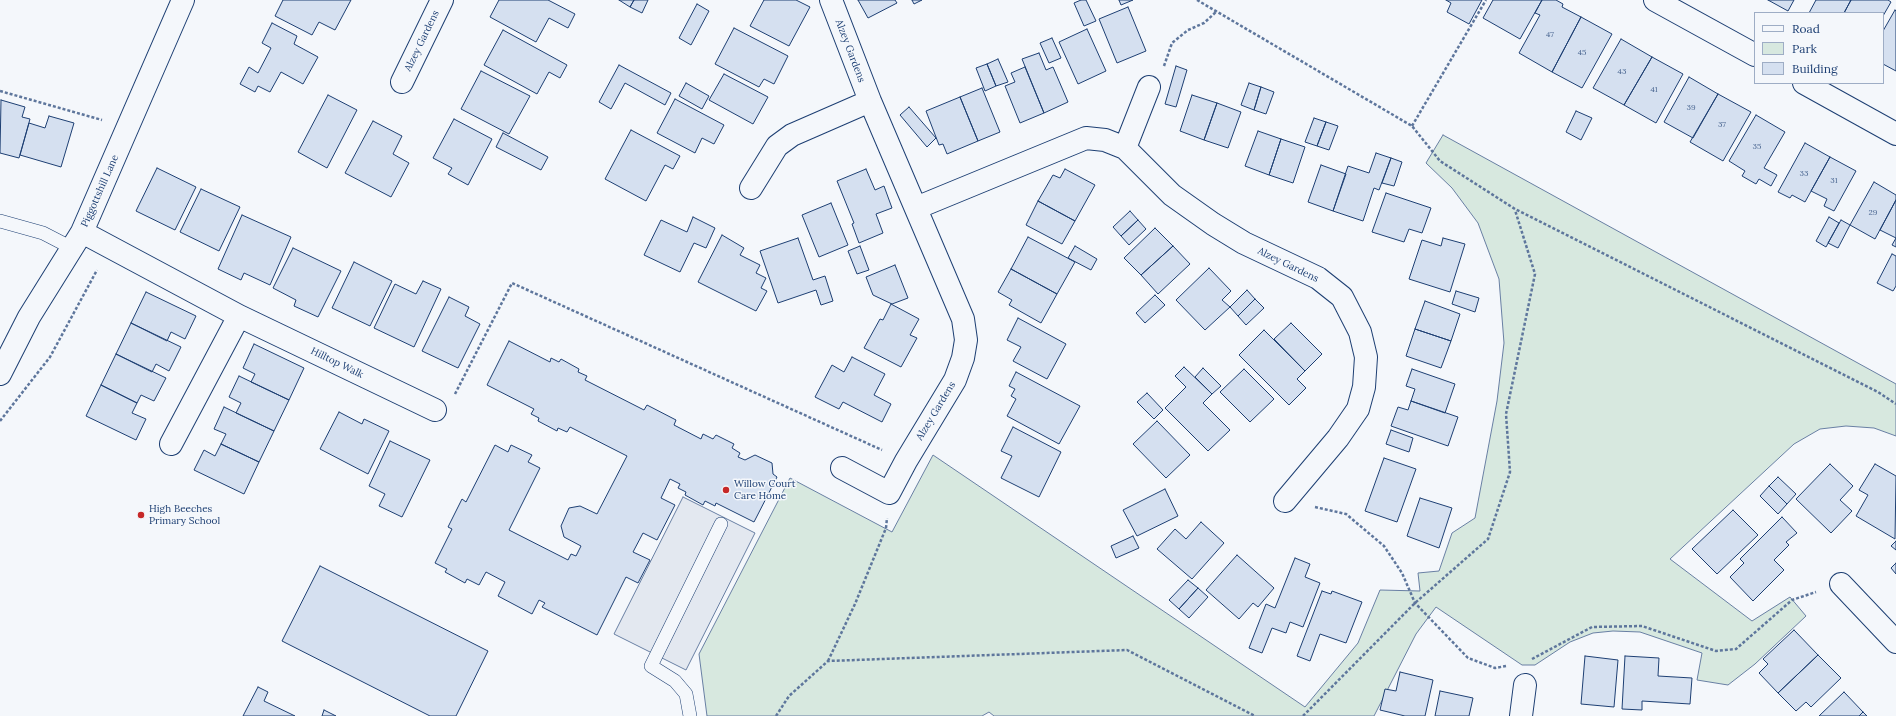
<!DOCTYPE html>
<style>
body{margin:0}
#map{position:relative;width:1896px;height:716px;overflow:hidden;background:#f4f7fb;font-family:Lora,serif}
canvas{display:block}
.legend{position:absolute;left:1754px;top:12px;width:130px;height:72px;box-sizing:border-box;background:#f4f7fb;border:1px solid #9eadc5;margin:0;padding:5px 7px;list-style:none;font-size:12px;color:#1d3f73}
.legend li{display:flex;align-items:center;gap:8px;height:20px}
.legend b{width:20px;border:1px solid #9eadc5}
</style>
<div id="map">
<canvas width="1896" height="716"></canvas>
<ul class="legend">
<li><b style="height:5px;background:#f4f7fb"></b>Road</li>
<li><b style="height:11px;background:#d7e8df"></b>Park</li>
<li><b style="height:11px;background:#d5e0f0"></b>Building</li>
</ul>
</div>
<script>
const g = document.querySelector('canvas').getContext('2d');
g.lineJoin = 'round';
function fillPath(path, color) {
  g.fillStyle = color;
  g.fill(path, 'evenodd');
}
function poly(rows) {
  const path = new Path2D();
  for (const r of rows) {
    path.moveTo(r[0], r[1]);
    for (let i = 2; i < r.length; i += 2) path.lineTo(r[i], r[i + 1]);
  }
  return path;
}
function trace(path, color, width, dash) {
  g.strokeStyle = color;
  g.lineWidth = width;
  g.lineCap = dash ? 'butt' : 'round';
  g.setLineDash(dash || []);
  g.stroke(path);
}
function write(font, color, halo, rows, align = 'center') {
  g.font = font + ' Lora,serif';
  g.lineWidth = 3;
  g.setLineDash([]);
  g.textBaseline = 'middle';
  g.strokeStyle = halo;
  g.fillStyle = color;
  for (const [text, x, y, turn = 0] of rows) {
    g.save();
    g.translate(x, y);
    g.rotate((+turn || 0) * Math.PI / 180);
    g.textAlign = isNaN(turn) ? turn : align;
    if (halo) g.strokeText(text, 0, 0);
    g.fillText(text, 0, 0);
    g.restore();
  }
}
const green = poly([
 [1443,135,1896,384,1896,436,1874,428,1846,426,1820,429,1794,444,1670,559,1752,621,1790,597,1806,616,1755,664,1728,685,1697,680,1702,653,1640,632,1613,631,1593,633,1570,642,1535,665,1522,665,1436,607,1416,634,1374,716,994,716,989,712,982,716,707,716,699,654,790,478,892,532,933,455,1305,707,1358,643,1380,590,1420,591,1418,573,1439,571,1452,533,1475,518,1497,401,1504,343,1499,279,1478,223,1452,188,1426,163,1443,135]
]);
fillPath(green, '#d7e8df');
trace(green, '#687fa3', 1);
const parking = poly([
 [683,497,755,533,686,670,614,634,683,497]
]);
fillPath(parking, '#e3e8f0');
trace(parking, '#687fa3', 1);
const building = poly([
 [283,0,351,0,335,30,319,22,312,35,275,16,283,0],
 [499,0,548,0,575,14,568,28,549,18,536,42,490,17,499,0],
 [619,0,634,0,630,7,619,0],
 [634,0,648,0,642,13,630,7,634,0],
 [764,0,796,0,810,7,789,46,750,26,764,0],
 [858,0,895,0,897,3,868,18,858,0],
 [912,0,922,0,914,4,912,0],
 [1081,0,1086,0,1096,21,1084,26,1074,3,1081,0],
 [1119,0,1133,0,1121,5,1119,0],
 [1446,0,1482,0,1469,24,1447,12,1451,3,1446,0],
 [1493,0,1542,0,1520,39,1483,18,1493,0],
 [1542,0,1556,0,1563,4,1562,7,1581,17,1552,72,1519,53,1540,15,1535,13,1542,0],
 [1768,0,1794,0,1788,11,1768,0],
 [1816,0,1851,0,1844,13,1809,13,1816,0],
 [1851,0,1888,0,1891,2,1883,16,1883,13,1844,13,1851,0],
 [697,4,709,11,691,45,679,38,697,4],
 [1128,7,1146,51,1117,63,1099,19,1128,7],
 [1895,10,1896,11,1896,71,1883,64,1883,31,1895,10],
 [1581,17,1612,34,1582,88,1552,72,1581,17],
 [272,23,297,36,294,44,318,57,303,84,281,72,270,92,258,86,255,92,240,84,249,67,258,73,271,48,262,43,272,23],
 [734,28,788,56,774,84,764,79,759,87,715,64,734,28],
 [1087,29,1106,71,1078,84,1059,42,1087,29],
 [503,30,567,65,560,78,549,72,537,94,484,65,503,30],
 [1052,38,1061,58,1049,63,1040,43,1052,38],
 [1621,39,1652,57,1624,105,1593,88,1621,39],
 [1039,53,1046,70,1053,67,1068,102,1044,113,1022,59,1039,53],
 [1652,57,1683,74,1656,123,1624,105,1652,57],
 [998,59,1008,82,996,86,987,64,998,59],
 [987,64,996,86,985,91,976,68,987,64],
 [619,65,671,93,665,105,625,83,611,109,599,102,619,65],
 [1176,66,1187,70,1176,107,1165,104,1176,66],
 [1025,67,1044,113,1020,123,1005,86,1015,82,1011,73,1025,67],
 [481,71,530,96,509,134,461,109,481,71],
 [724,74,768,97,753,124,709,100,724,74],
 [1689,77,1718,94,1693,138,1664,122,1689,77],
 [686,83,709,96,702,109,679,96,686,83],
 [1249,83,1261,87,1254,110,1241,105,1249,83],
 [1261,87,1274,92,1266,114,1254,110,1261,87],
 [982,88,1000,132,978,141,960,97,982,88],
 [1718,94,1751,112,1723,161,1690,142,1718,94],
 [328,95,357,110,327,168,298,152,328,95],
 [1192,95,1217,103,1204,140,1180,131,1192,95],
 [960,97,978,141,947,154,943,144,939,145,926,111,960,97],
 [675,99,724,125,714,144,702,138,695,153,657,133,675,99],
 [1,100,25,107,22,117,30,119,19,158,0,153,1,100],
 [1217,103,1241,112,1228,148,1204,140,1217,103],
 [909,107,936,138,927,147,900,115,909,107],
 [1576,111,1592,118,1581,140,1566,132,1576,111],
 [1756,115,1785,132,1764,168,1777,175,1771,186,1759,179,1756,184,1742,176,1745,171,1729,161,1756,115],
 [49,116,74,123,61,167,20,155,29,123,45,128,49,116],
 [1314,118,1326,122,1317,146,1305,142,1314,118],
 [454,119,492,139,468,185,448,174,452,168,433,158,454,119],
 [373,121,402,136,393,154,409,163,391,197,345,173,373,121],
 [1326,122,1338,126,1329,150,1317,146,1326,122],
 [631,130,680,156,673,169,665,165,646,201,605,179,631,130],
 [1258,131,1281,139,1269,175,1245,166,1258,131],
 [503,133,548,157,541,170,496,147,503,133],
 [1281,139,1305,147,1293,183,1269,175,1281,139],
 [1805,143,1830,157,1805,202,1792,195,1790,198,1778,192,1805,143],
 [1376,153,1391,158,1379,190,1374,188,1363,221,1333,211,1348,166,1369,173,1376,153],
 [1830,157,1856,171,1834,211,1824,206,1827,199,1811,191,1830,157],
 [1391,158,1402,162,1394,186,1382,183,1391,158],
 [1321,165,1346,174,1333,211,1308,202,1321,165],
 [157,168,196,187,175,230,136,211,157,168],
 [866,169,875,190,884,186,892,208,876,214,883,233,859,243,852,224,854,223,837,181,866,169],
 [1065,169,1095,185,1075,221,1038,201,1053,175,1060,178,1065,169],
 [1874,182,1896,195,1896,200,1875,239,1850,225,1874,182],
 [201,189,240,207,219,251,180,232,201,189],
 [1386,193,1431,208,1422,233,1409,229,1404,242,1372,232,1386,193],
 [1896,200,1896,247,1892,245,1896,238,1880,230,1896,200],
 [1038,201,1075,221,1062,244,1026,225,1038,201],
 [831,203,848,245,819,257,802,215,831,203],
 [1130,211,1138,220,1121,236,1113,227,1130,211],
 [242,215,291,237,270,285,244,273,241,280,218,269,242,215],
 [693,217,715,228,706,248,694,243,680,272,644,255,661,220,687,232,693,217],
 [1829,217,1839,223,1826,247,1816,241,1829,217],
 [1138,220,1146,229,1129,245,1121,236,1138,220],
 [1841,220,1850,225,1838,248,1828,243,1841,220],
 [1155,228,1173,246,1141,275,1124,258,1155,228],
 [722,235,744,248,740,255,760,265,756,273,766,278,761,288,767,291,756,311,698,282,722,235],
 [1028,237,1075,262,1057,294,1011,269,1028,237],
 [798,238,813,280,825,276,833,301,821,305,816,290,778,303,760,251,798,238],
 [1443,238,1465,244,1450,292,1409,279,1422,240,1441,246,1443,238],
 [860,246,869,270,857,274,848,251,860,246],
 [1075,246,1097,259,1091,270,1068,258,1075,246],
 [1173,246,1190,264,1158,294,1141,275,1173,246],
 [293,248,341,271,318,317,294,306,296,300,273,288,293,248],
 [1892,254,1896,256,1896,286,1893,291,1877,283,1892,254],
 [354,262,392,281,370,326,332,308,354,262],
 [895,265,908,298,892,304,873,295,866,277,895,265],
 [1209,268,1231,291,1222,300,1230,307,1205,330,1176,300,1209,268],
 [1011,269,1057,294,1041,323,1009,305,1012,300,998,292,1011,269],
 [423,281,441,289,414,347,374,328,395,284,416,294,423,281],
 [1247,290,1255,299,1238,316,1230,307,1247,290],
 [1456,291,1479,298,1475,312,1452,304,1456,291],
 [146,292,196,316,185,339,171,332,167,341,131,323,146,292],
 [1155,295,1165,305,1145,323,1136,313,1155,295],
 [449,297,469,307,465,316,480,324,458,368,422,351,449,297],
 [1255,299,1264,308,1246,325,1238,316,1255,299],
 [1425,301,1460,314,1451,341,1415,329,1425,301],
 [891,304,919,319,910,335,917,338,901,367,864,348,880,319,883,320,891,304],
 [1018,318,1066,344,1047,379,1013,361,1021,347,1007,340,1018,318],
 [131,323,181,347,169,371,156,364,152,372,116,354,131,323],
 [1291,323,1322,354,1305,371,1274,339,1291,323],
 [1415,329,1451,341,1441,368,1406,356,1415,329],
 [1264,330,1305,371,1297,379,1306,388,1289,405,1239,355,1264,330],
 [509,341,550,362,551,358,559,362,561,359,579,369,578,372,587,376,585,380,644,410,647,405,676,420,674,425,701,439,703,434,713,439,716,435,734,444,732,448,740,453,738,457,745,460,755,455,772,463,773,474,777,477,754,522,716,503,715,506,705,501,703,505,685,495,686,492,678,488,680,484,670,479,661,498,675,505,657,540,643,533,633,552,650,560,638,583,626,577,597,635,542,607,545,603,539,600,532,614,498,596,505,582,486,572,479,585,467,579,465,583,445,572,447,569,435,563,452,529,448,527,462,499,466,502,495,445,508,452,511,445,532,455,528,462,540,468,509,530,568,560,571,554,576,556,581,546,564,537,561,526,569,508,580,506,597,514,627,456,570,427,567,432,558,428,557,431,538,421,539,418,531,414,534,409,487,385,509,341],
 [254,344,304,368,289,400,251,382,255,374,243,368,254,344],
 [116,354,166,378,154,401,141,395,137,403,101,385,116,354],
 [852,357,885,374,874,395,891,404,882,422,843,402,839,409,815,397,832,365,844,372,852,357],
 [1184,367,1212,394,1203,403,1230,430,1208,451,1165,408,1186,387,1175,376,1184,367],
 [1203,368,1221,386,1212,394,1195,377,1203,368],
 [1244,369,1274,399,1250,422,1220,392,1244,369],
 [1412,369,1455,384,1445,413,1411,401,1415,389,1406,386,1412,369],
 [1016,372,1080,406,1059,444,1007,416,1016,399,1011,396,1015,389,1009,386,1016,372],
 [239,376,289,400,274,431,236,413,241,403,229,397,239,376],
 [101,385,137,403,132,413,146,419,136,440,86,416,101,385],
 [1147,393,1163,410,1154,419,1137,402,1147,393],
 [1411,401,1458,417,1448,446,1391,426,1398,407,1408,410,1411,401],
 [224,407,274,431,259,462,221,444,226,434,214,429,224,407],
 [339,412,362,424,364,419,389,431,368,474,320,449,339,412],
 [1157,421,1190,455,1166,478,1133,444,1157,421],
 [1013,427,1061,452,1039,497,1001,478,1012,456,1001,451,1013,427],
 [1391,430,1413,438,1409,452,1386,444,1391,430],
 [390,441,430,460,402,517,379,506,385,494,369,486,390,441],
 [221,444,259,462,244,494,194,470,204,450,215,456,221,444],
 [1384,458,1416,469,1397,522,1365,511,1384,458],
 [1830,464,1853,486,1840,500,1852,511,1831,533,1796,499,1830,464],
 [1875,464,1896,476,1895,539,1856,516,1868,495,1859,490,1875,464],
 [1778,477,1796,494,1787,504,1769,486,1778,477],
 [1769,486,1787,504,1778,514,1760,496,1769,486],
 [1165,489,1178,516,1137,536,1123,510,1165,489],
 [1420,498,1452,508,1439,548,1407,536,1420,498],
 [1733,510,1758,535,1717,574,1692,549,1733,510],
 [1782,517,1797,533,1786,542,1789,545,1774,560,1784,570,1753,601,1730,577,1744,563,1740,559,1782,517],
 [1201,522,1224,543,1192,579,1157,549,1175,529,1186,539,1201,522],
 [1133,536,1139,548,1116,558,1111,546,1133,536],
 [1896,541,1896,550,1891,546,1896,541],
 [1237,555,1274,588,1258,607,1253,603,1239,619,1206,590,1237,555],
 [1295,558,1310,564,1305,577,1320,583,1303,627,1290,622,1286,633,1272,628,1262,653,1249,648,1266,604,1275,608,1295,558],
 [1896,563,1896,574,1891,568,1896,563],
 [320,566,488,651,456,716,430,716,282,641,320,566],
 [1188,580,1198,588,1179,609,1169,600,1188,580],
 [1198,588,1208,597,1189,618,1179,609,1198,588],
 [1322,591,1331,594,1332,591,1362,602,1346,643,1320,634,1310,661,1297,656,1322,591],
 [1794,630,1818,655,1778,693,1759,673,1768,664,1763,659,1794,630],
 [1818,655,1841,678,1811,707,1806,702,1796,711,1778,693,1818,655],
 [1585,656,1618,660,1614,707,1581,704,1585,656],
 [1625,656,1659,658,1658,676,1692,678,1690,704,1642,701,1642,710,1622,709,1625,656],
 [1400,672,1433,680,1425,716,1405,716,1380,710,1385,689,1396,691,1400,672],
 [258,687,268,692,264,701,295,716,243,716,258,687],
 [1440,691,1473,698,1469,716,1435,716,1440,691],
 [1844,692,1863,712,1859,716,1819,716,1844,692],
 [324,710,336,716,322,716,324,710],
 [1863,712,1867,716,1859,716,1863,712]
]);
fillPath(building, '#d5e0f0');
trace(building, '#1d3f73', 1);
const service = poly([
 [0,221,43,233,72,248],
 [690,716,686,694,675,681,651,666,721,524]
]);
const minor = poly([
 [831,0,870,101,963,319,966,340,963,358,955,380,906,461,889,493,842,468],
 [1655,0,1755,55],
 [402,82,442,0],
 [1804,83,1896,134],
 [1125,148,1149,87],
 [751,188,777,146,792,135,870,101],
 [916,208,1086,138,1105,140,1125,148,1172,195,1213,224,1244,243,1318,278,1342,297,1360,332,1366,357,1364,387,1358,409,1338,438,1285,501],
 [82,232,239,316,435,410],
 [0,374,29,317,82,232,183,0],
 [171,444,239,316],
 [1841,584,1896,642],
 [1521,716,1525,685]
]);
trace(service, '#1d3f73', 14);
trace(minor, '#1d3f73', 24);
trace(poly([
 [1197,0,1412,126,1440,161,1515,209,1878,392,1896,404],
 [1164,66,1172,43,1188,30,1204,23,1217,11],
 [0,91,102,120],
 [1412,126,1486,0],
 [455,394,512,283,882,450],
 [0,421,50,357,97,270],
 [1315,507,1346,514,1384,546,1402,573,1415,603,1468,658,1495,668,1506,666],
 [1532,659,1592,627,1642,626,1716,651,1736,649,1792,600,1816,592],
 [828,661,855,604,886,528,887,518],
 [776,716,789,696,828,661,1127,650,1255,716],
 [1303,716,1415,603,1488,539,1510,472,1506,414,1535,274,1515,210]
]), '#5e769c', 2.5, [3, 2]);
trace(service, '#f4f7fb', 13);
trace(minor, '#f4f7fb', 22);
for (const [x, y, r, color] of [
 [726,490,4,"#c62828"],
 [141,515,4,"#c62828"]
]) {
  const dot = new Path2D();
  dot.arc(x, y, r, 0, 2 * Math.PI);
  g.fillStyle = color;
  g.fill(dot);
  trace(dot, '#f4f7fb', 1.5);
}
write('8px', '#4b6792', null, [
 ["47",1550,35],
 ["45",1582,53],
 ["43",1622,72],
 ["41",1654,90],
 ["39",1691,108],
 ["37",1722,125],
 ["35",1757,147],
 ["33",1804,174],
 ["31",1834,181],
 ["29",1873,213]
]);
write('10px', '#1d3f73', '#f4f7fb', [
 ["Alzey Gardens",422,41,-64],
 ["Alzey Gardens",850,51,69],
 ["Piggottshill Lane",100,191,-66],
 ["Alzey Gardens",1288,265,26],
 ["Hilltop Walk",337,363,26],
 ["Alzey Gardens",936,411,-59]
]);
write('10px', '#1d3f73', '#f4f7fb', [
 ["Willow Court",734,484],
 ["Care Home",734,496],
 ["High Beeches",149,509],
 ["Primary School",149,521]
], 'left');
</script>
